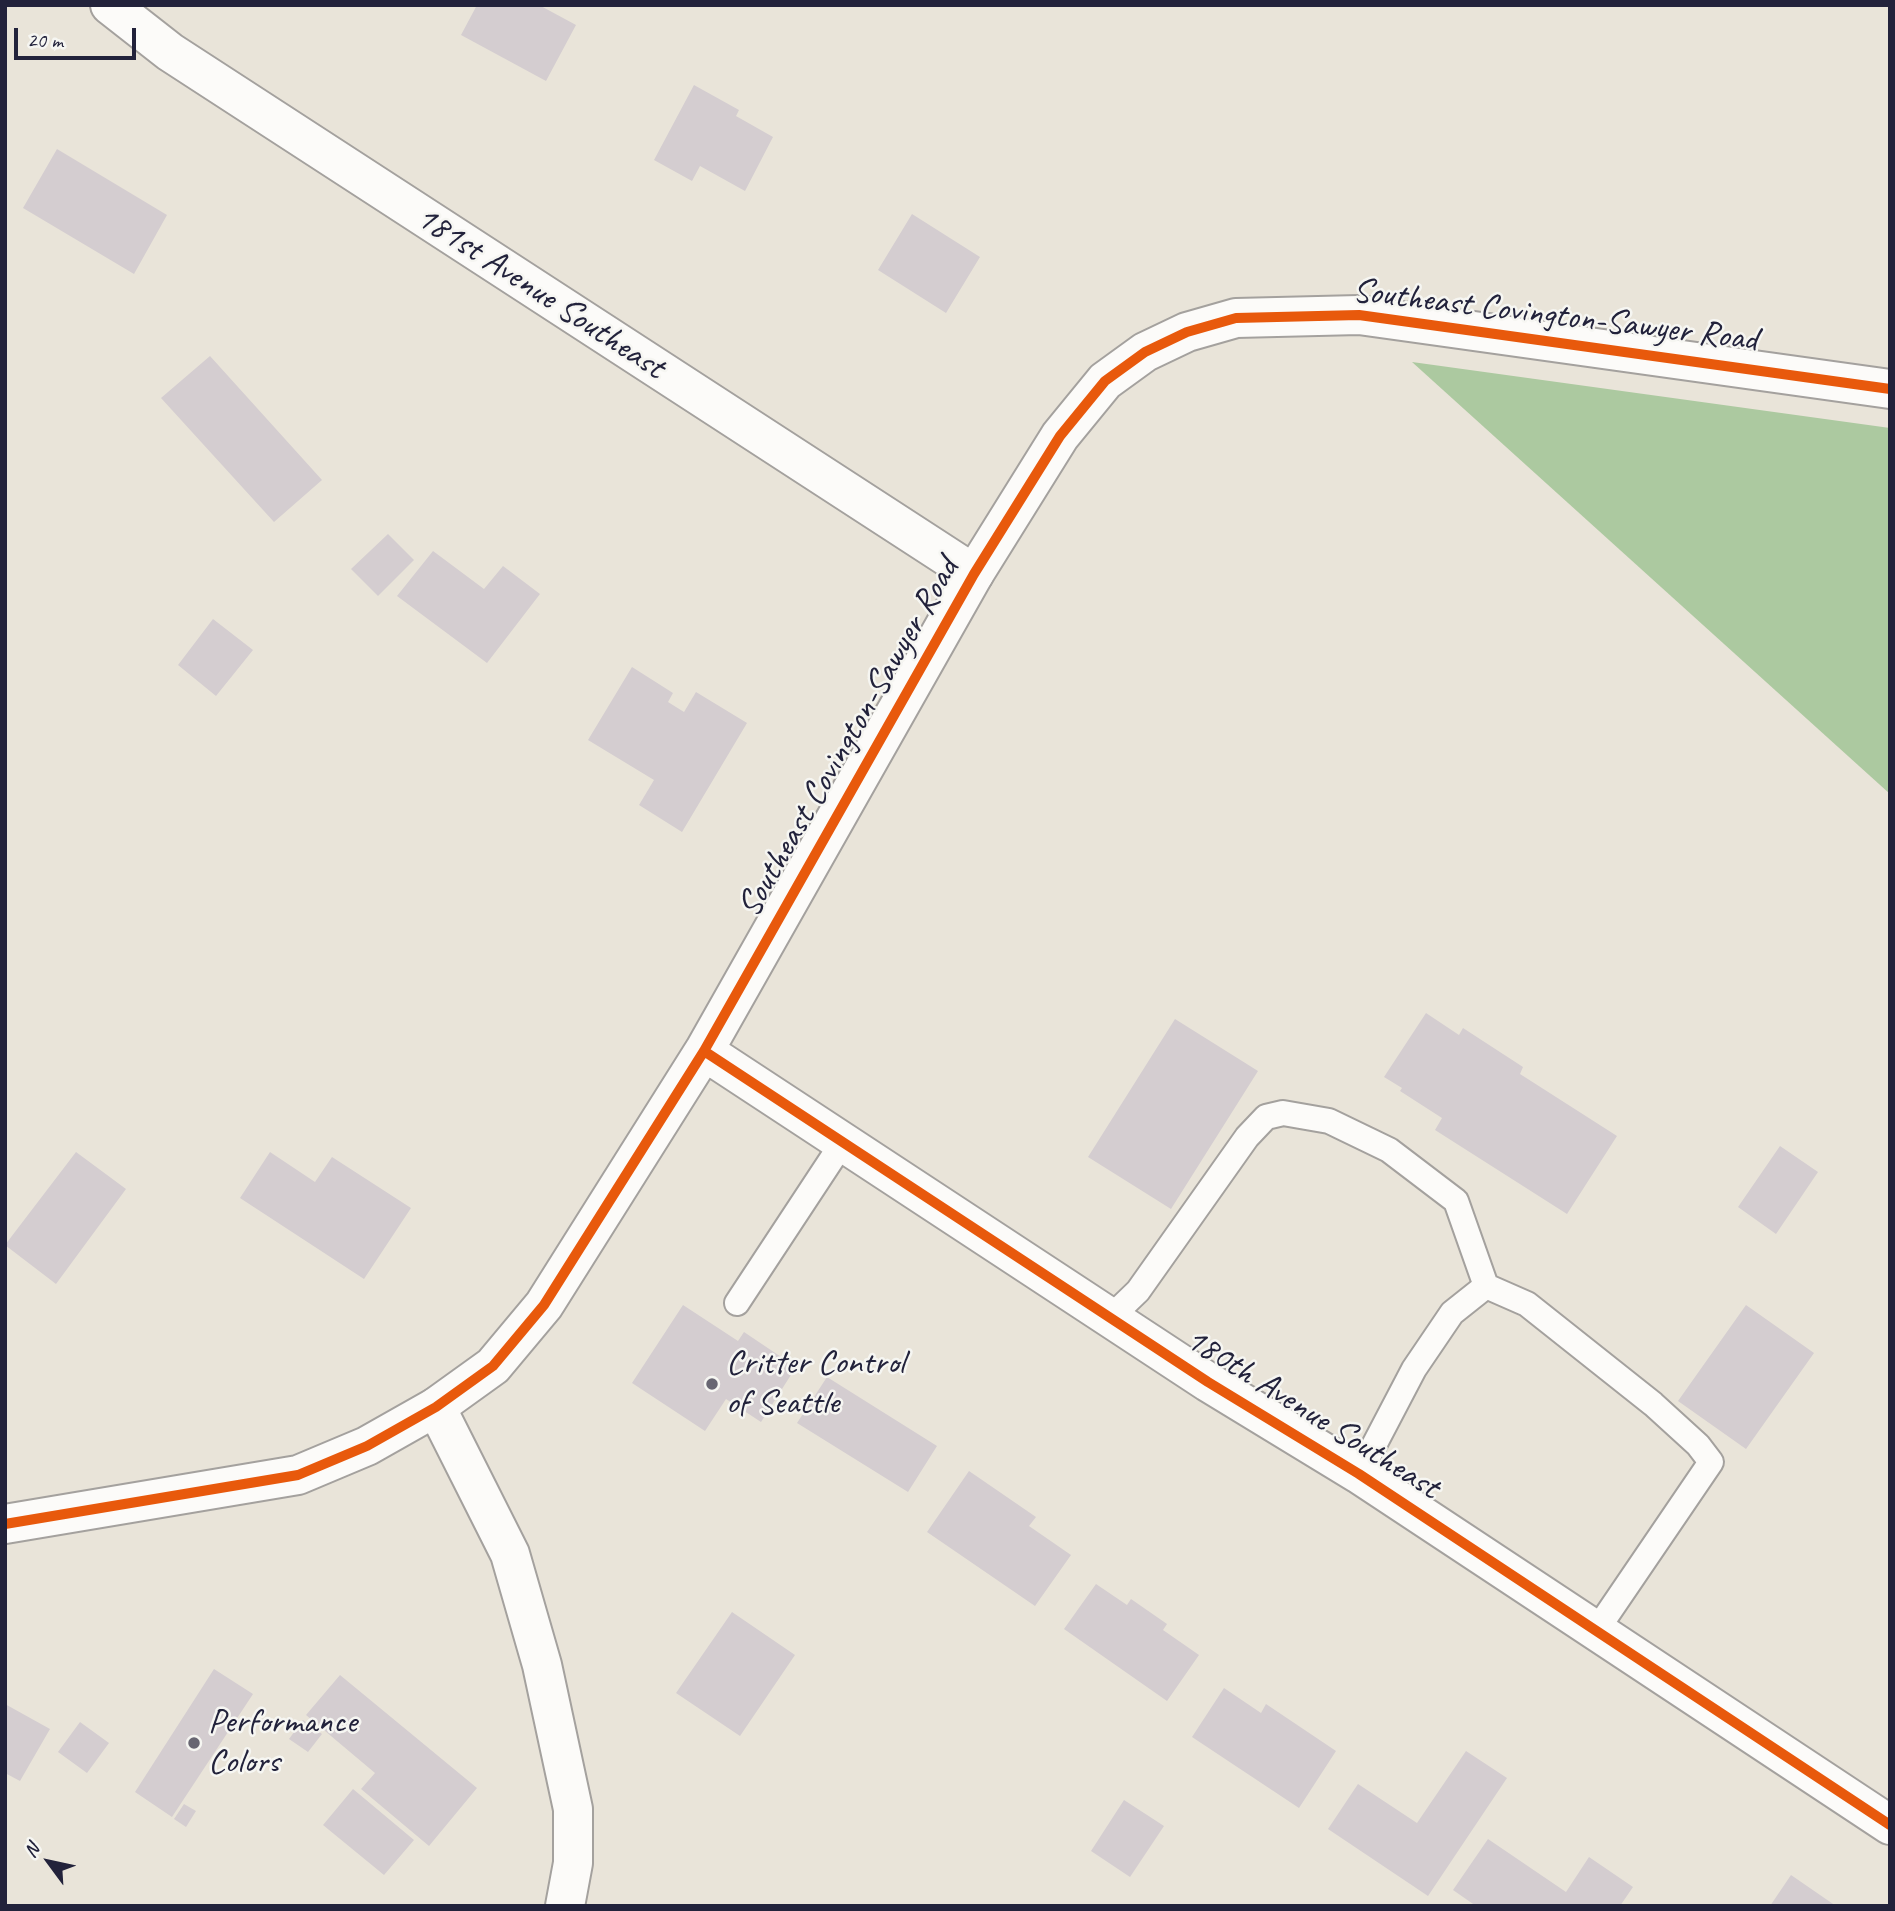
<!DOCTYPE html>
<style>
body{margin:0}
#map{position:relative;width:1895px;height:1911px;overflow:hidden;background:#e9e4d9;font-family:Caveat,sans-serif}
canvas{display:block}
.frame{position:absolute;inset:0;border:7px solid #22223b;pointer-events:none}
.north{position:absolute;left:14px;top:1827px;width:70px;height:70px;-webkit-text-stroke:5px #f6f6f2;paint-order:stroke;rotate:303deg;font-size:19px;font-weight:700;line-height:28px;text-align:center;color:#22223b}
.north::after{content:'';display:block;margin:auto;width:24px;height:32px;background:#22223b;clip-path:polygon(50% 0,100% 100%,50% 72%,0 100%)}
.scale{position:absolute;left:14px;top:28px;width:122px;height:32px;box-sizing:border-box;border:4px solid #22223b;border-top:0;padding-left:9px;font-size:21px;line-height:24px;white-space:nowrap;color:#22223b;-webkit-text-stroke:5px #f6f6f2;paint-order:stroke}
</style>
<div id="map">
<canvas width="1895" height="1911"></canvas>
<div class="frame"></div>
<div class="north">N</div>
<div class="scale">20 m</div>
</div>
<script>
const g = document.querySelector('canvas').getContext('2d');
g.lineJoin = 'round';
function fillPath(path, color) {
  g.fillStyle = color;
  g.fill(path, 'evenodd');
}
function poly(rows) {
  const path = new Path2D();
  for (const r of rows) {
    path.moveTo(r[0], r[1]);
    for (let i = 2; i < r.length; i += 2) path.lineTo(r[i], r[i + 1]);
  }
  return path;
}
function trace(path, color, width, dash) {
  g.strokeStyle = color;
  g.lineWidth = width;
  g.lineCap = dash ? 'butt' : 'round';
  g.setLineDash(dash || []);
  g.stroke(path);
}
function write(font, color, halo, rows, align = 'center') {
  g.font = font + ' Caveat,sans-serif';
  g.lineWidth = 5;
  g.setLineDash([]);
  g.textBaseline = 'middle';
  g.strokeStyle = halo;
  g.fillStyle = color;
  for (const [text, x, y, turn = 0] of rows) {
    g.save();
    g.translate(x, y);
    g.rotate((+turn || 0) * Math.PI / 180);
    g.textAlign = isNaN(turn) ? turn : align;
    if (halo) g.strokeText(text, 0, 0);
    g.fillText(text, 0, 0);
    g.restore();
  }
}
fillPath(poly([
 [1412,362,1890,428,1890,794]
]), '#acc9a0');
fillPath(poly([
 [477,5,539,5,576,25,546,81,461,35],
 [694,85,739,110,736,116,773,137,745,191,700,166,692,181,654,160],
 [57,149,167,215,134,274,23,208],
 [912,214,980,257,946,313,878,270],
 [210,356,322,480,274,522,161,398],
 [388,534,414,560,378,596,351,569],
 [433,551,484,589,503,566,540,594,487,663,397,596],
 [213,619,253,650,216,696,178,665],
 [632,667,673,693,668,702,684,712,696,692,747,723,682,832,639,805,654,780,588,740],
 [1426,1013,1459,1035,1463,1028,1523,1067,1520,1074,1617,1136,1567,1214,1435,1130,1442,1118,1400,1091,1402,1088,1384,1077],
 [1175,1019,1258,1071,1171,1209,1088,1157],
 [1780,1146,1818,1172,1776,1234,1738,1207],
 [76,1152,126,1189,56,1284,5,1245],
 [270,1152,315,1182,332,1157,411,1208,364,1279,240,1198],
 [683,1305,738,1341,744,1332,796,1367,761,1422,726,1399,705,1431,632,1383],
 [1746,1305,1814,1353,1746,1449,1678,1401],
 [827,1377,937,1446,908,1492,797,1423],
 [969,1471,1036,1517,1029,1526,1071,1555,1035,1606,927,1532],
 [1096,1584,1127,1605,1131,1599,1167,1624,1163,1630,1199,1655,1167,1701,1064,1629],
 [732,1612,795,1655,740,1736,676,1693],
 [214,1669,253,1694,172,1817,135,1792],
 [340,1675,477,1788,429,1846,361,1789,375,1773,306,1715],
 [1224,1688,1261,1713,1266,1704,1336,1751,1299,1808,1192,1737],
 [5,1704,50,1729,20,1781,5,1773],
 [303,1720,322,1734,308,1752,289,1739],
 [80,1722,109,1743,87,1773,58,1752],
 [1466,1751,1507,1778,1428,1896,1328,1829,1358,1784,1417,1823],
 [353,1789,414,1840,384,1875,323,1825],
 [1124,1800,1164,1826,1130,1877,1091,1851],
 [184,1804,196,1811,186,1827,174,1819],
 [1488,1839,1566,1892,1589,1857,1633,1887,1620,1906,1476,1906,1453,1890],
 [1791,1875,1836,1906,1770,1906]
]), '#d4cdd0');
const lane = poly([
 [737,1303,843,1142],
 [1110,1318,1138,1291,1247,1137,1266,1117,1283,1113,1329,1121,1389,1150,1456,1201,1486,1286],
 [1359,1474,1414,1369,1452,1313,1486,1286,1527,1304,1653,1404,1698,1445,1711,1462,1596,1631]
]);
const street = poly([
 [110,5,170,52,974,574],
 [436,1407,510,1554,542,1665,573,1809,573,1863,565,1906]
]);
const secondary = poly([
 [704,1051,1208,1382,1359,1474,1890,1825],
 [5,1524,298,1475,367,1446,436,1407,493,1366,544,1305,704,1051,974,574,1060,436,1105,381,1145,352,1187,332,1236,318,1359,315,1890,389]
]);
trace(lane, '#a4a19e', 28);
trace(street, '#a4a19e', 42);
trace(secondary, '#a4a19e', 42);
trace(lane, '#fcfbf9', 24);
trace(street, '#fcfbf9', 38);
trace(secondary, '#fcfbf9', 38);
trace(poly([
 [704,1051,1208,1382,1359,1474,1890,1825],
 [5,1524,298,1475,367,1446,436,1407,493,1366,544,1305,704,1051,974,574,1060,436,1105,381,1145,352,1187,332,1236,318,1359,315,1890,389]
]), '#e8590c', 10);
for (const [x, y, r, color] of [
 [712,1384,7,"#686672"],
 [194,1743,7,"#686672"]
]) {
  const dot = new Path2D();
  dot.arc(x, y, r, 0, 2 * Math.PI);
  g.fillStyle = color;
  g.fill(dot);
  trace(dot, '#f6f6f2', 2.5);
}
write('35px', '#22223b', '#f6f6f2', [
 ["181st Avenue Southeast",540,293,33],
 ["Southeast Covington-Sawyer Road",1555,316,7],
 ["Southeast Covington-Sawyer Road",849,738,-60],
 ["180th Avenue Southeast",1312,1414,32]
]);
write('35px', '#22223b', '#f6f6f2', [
 ["Critter Control",726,1364],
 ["of Seattle",726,1404],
 ["Performance",208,1723],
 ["Colors",208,1763]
], 'left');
</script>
